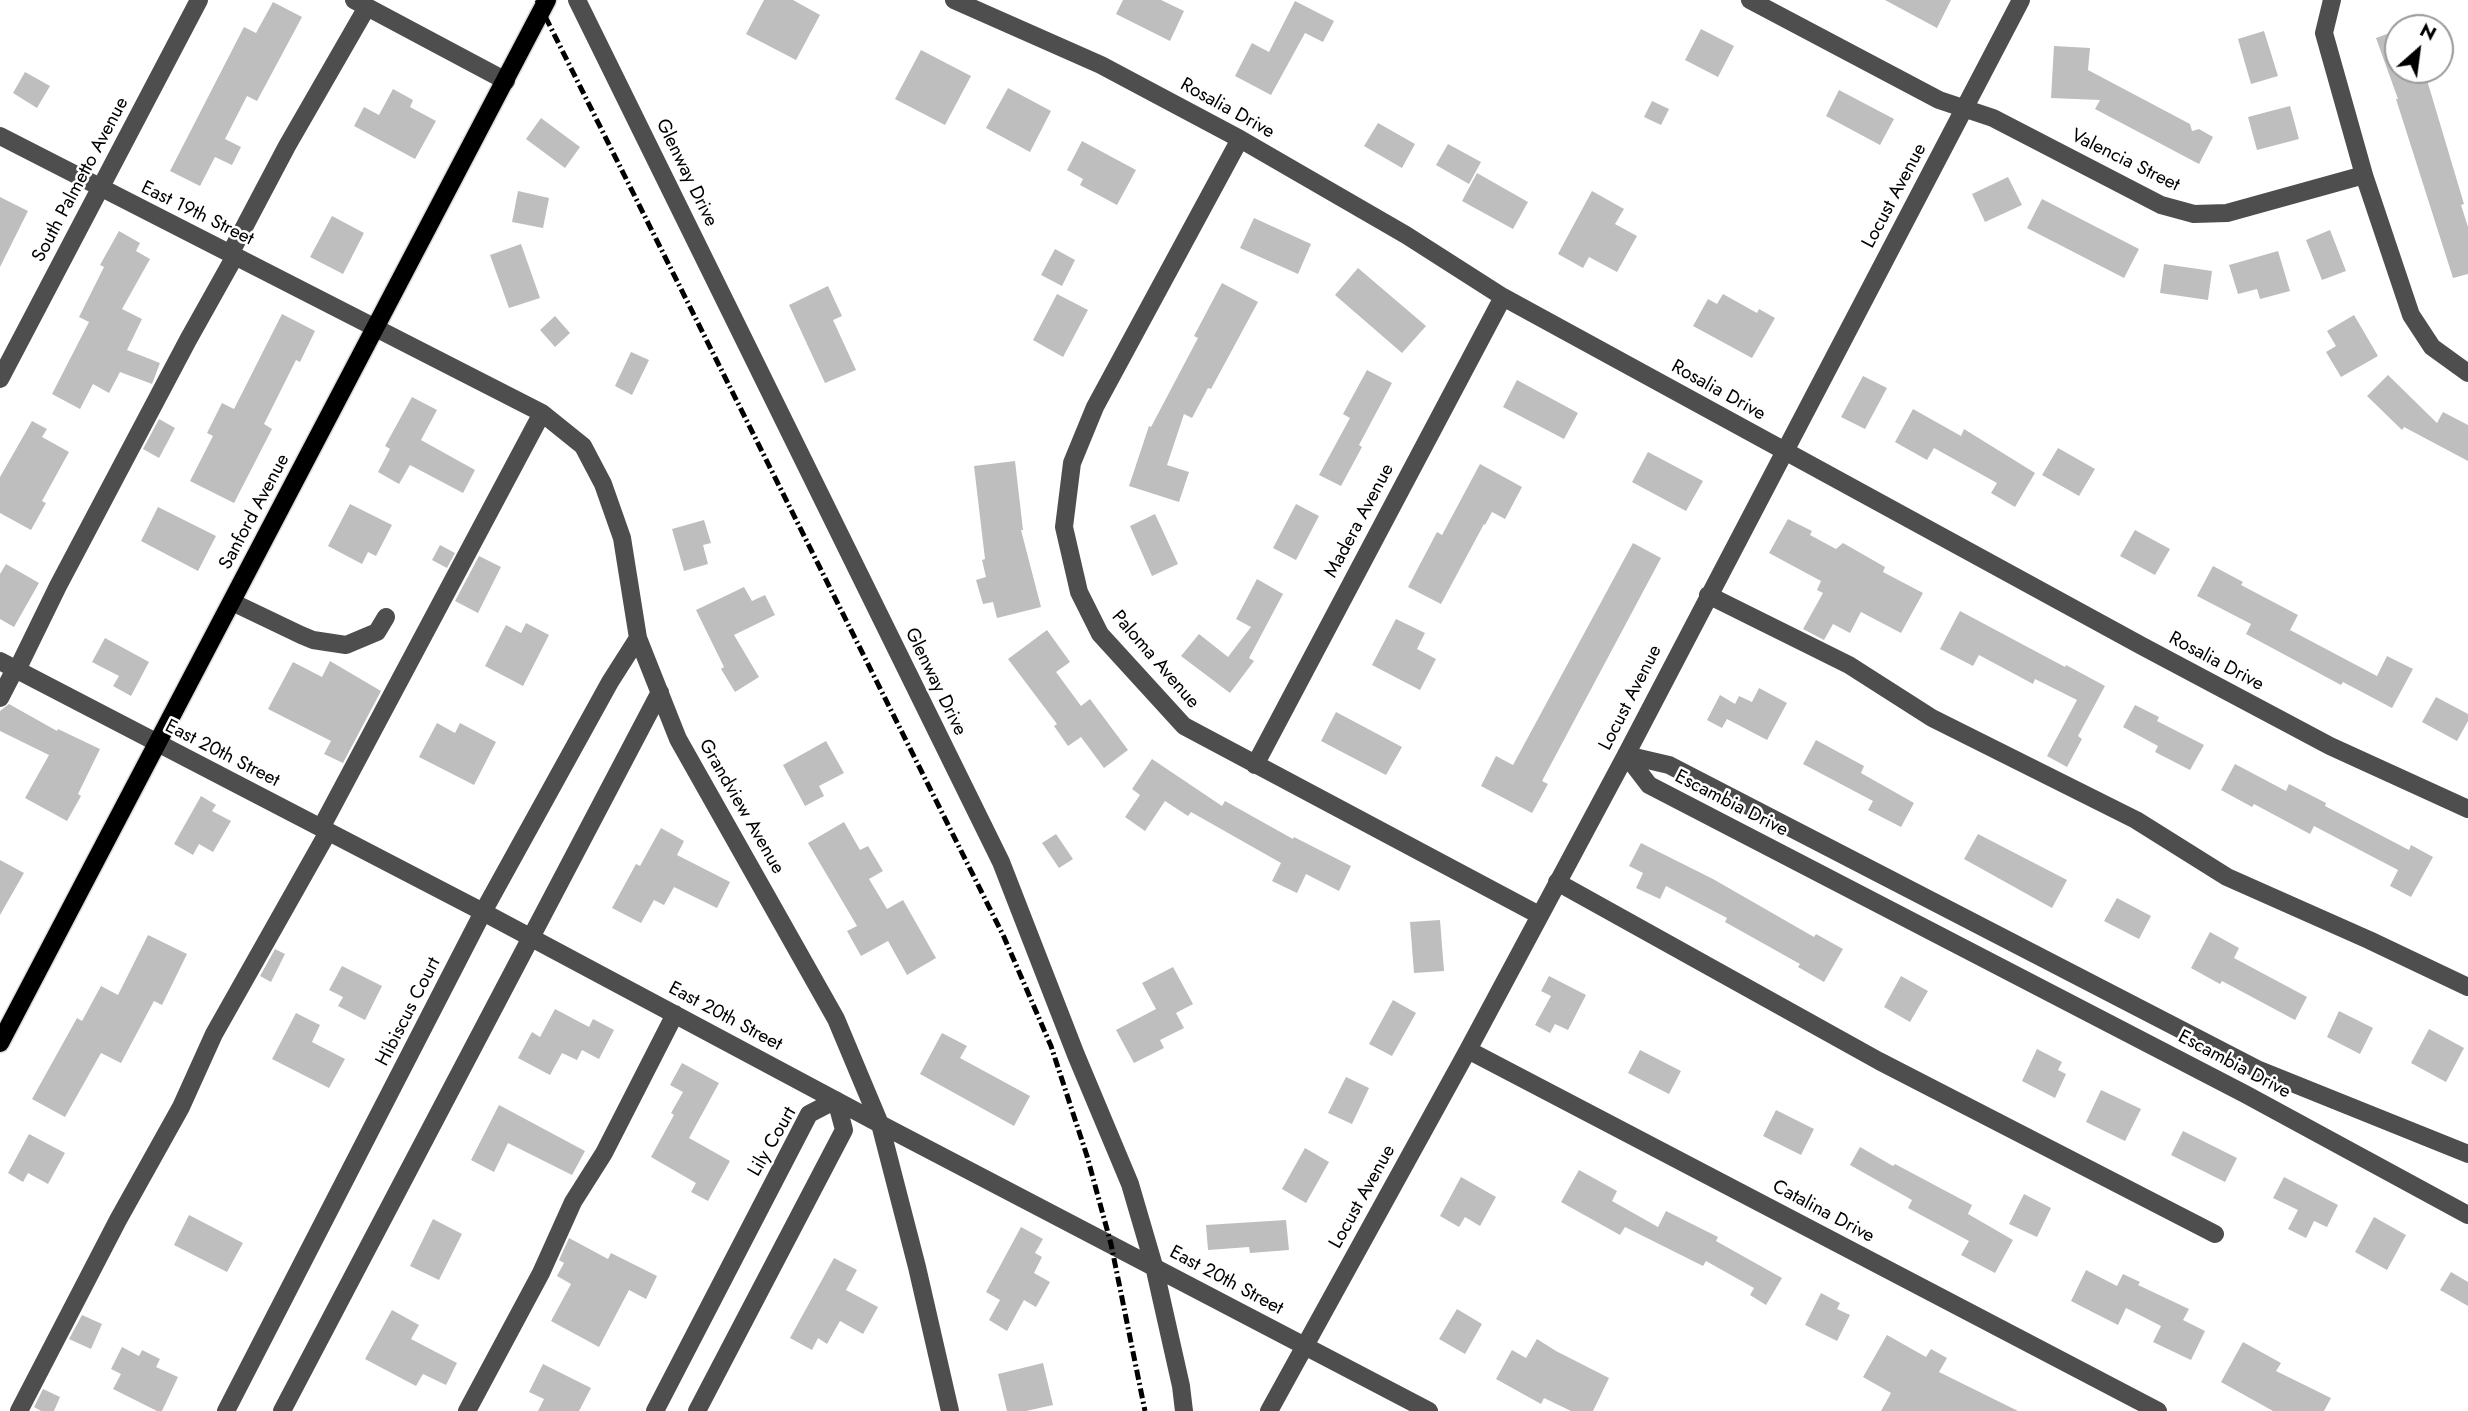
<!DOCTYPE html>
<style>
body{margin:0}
#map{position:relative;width:2468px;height:1411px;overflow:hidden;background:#fff;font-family:Jost,sans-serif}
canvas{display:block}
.north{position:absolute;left:2384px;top:14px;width:70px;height:70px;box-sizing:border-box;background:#fff;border:2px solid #999;border-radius:50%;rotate:28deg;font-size:19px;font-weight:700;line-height:28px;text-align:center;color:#000}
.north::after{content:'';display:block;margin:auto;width:24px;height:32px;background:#000;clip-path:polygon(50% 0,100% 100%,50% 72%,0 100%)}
</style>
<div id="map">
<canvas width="2468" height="1411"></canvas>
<div class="north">N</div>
</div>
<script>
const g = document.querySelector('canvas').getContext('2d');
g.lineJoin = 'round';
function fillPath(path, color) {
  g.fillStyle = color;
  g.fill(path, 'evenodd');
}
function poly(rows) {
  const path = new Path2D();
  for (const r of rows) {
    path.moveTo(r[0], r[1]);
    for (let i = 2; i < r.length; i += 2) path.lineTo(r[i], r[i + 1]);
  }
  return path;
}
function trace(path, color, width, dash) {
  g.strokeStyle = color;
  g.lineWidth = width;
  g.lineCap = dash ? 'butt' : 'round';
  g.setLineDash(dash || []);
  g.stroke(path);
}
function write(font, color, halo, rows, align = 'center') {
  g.font = font + ' Jost,sans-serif';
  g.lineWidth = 5;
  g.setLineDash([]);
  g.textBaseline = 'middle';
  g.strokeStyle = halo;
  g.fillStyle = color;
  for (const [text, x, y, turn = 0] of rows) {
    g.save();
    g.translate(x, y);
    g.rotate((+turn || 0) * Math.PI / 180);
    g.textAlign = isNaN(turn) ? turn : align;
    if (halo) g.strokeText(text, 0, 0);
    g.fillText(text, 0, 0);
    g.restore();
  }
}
fillPath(poly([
 [764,0,793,0,820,15,796,60,746,34],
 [1123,0,1161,0,1184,11,1170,41,1116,14],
 [1885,0,1951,0,1937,28],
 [1295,1,1334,21,1323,42,1305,33,1271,95,1235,76,1252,43,1269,52],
 [273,2,302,17,257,101,247,96,225,139,241,147,232,165,215,157,200,186,170,171,244,27,256,33],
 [1701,29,1734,46,1718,77,1685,60],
 [2398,30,2398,70,2424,70,2464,204,2461,205,2468,227,2468,274,2453,278,2396,99,2398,99,2376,38],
 [2264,31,2278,76,2251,84,2238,39],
 [2054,46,2090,48,2088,70,2190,124,2192,131,2199,129,2213,137,2199,164,2095,109,2100,100,2051,98],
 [921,50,971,76,945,125,895,99],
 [25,72,50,86,37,108,13,93],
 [1008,88,1051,111,1030,152,986,128],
 [393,89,413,100,410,107,436,121,415,159,354,126,364,107,379,115],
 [1839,90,1894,119,1880,145,1826,116],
 [1652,101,1669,109,1661,125,1644,117],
 [2290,106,2299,139,2257,150,2248,117],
 [541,118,580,147,565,168,526,139],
 [1378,123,1415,144,1402,168,1364,146],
 [1082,141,1136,170,1117,205,1080,185,1083,179,1067,170],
 [1448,144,1481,162,1469,184,1436,165],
 [1477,173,1528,202,1513,229,1462,201],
 [2008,177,2022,205,1985,222,1972,194],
 [518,191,549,198,543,228,512,222],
 [1592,191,1624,209,1615,224,1637,236,1617,272,1589,257,1583,268,1558,254],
 [0,197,28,211,0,267],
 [2042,199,2139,249,2124,278,2027,228],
 [332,216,364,233,343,274,310,257],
 [1254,218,1311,244,1298,274,1240,248],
 [2330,230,2346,271,2322,280,2306,240],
 [119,231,140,243,136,251,150,259,122,309,142,319,127,350,160,363,152,384,120,372,109,393,93,384,80,409,52,394,89,322,79,317,104,267,100,265],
 [521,244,540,298,509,308,490,255],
 [1055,249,1075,260,1062,286,1041,275],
 [2278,251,2290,291,2260,299,2257,289,2238,294,2229,265],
 [2164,264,2212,271,2208,300,2160,293],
 [1358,268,1426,326,1402,353,1335,295],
 [1222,283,1258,302,1211,389,1208,388,1192,418,1184,414,1167,465,1189,472,1179,502,1129,486,1149,426,1151,427,1198,338,1194,336],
 [828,286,842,316,833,320,856,370,825,383,789,305],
 [1057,294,1088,310,1063,357,1033,340],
 [1723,294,1757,313,1759,309,1775,318,1752,358,1693,326,1708,299,1717,304],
 [282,314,315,331,300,362,296,360,264,424,272,429,234,503,190,481,213,436,207,433,222,403,234,409],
 [2354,315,2378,356,2341,377,2326,352,2336,346,2327,331],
 [555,316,570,333,555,347,540,330],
 [631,352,649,360,632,395,615,386],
 [1367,370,1392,383,1359,445,1362,447,1341,486,1319,475,1350,418,1343,414],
 [2388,375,2437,423,2443,412,2468,425,2468,461,2404,427,2402,430,2367,396],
 [1863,376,1887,388,1865,429,1841,417],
 [1517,380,1578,413,1564,439,1503,407],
 [412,397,437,410,421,440,475,470,463,493,410,465,399,484,378,472,390,449,385,446],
 [1913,409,1961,436,1964,429,2035,473,2015,507,1991,493,1997,483,1934,448,1927,460,1895,442],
 [159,419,175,428,159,458,143,449],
 [32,421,47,429,42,437,69,452,42,501,46,503,31,530,0,513,0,477],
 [2058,448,2095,469,2079,496,2042,475],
 [1648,452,1703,481,1686,511,1632,482],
 [1015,461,1023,530,1021,530,1041,607,997,618,993,602,983,604,976,580,986,577,982,560,985,559,974,466],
 [1480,464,1522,487,1505,519,1492,512,1485,525,1484,524,1441,604,1408,587,1437,532,1442,535],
 [350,504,392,525,376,556,368,552,362,564,328,546],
 [1296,504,1319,516,1296,560,1273,548],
 [158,507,216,536,198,571,141,541],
 [1155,514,1178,564,1152,576,1130,526],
 [1788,519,1812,531,1810,535,1836,549,1843,543,1885,567,1883,572,1923,593,1901,633,1861,612,1850,633,1833,624,1824,640,1803,629,1823,593,1817,590,1821,581,1769,553],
 [704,520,711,543,703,545,708,564,684,571,672,529],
 [2135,530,2170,549,2155,575,2120,556],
 [1633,543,1661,558,1542,781,1548,784,1532,813,1481,786,1496,756,1513,765],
 [440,545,455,553,447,568,432,560],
 [479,556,501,567,478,613,455,601],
 [6,564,39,583,14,627,0,619,0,574],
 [2213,566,2243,582,2241,585,2298,615,2290,630,2377,676,2387,656,2413,669,2392,708,2343,682,2341,685,2246,634,2251,624,2197,596],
 [1257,579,1283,594,1249,658,1254,661,1230,693,1181,656,1199,634,1228,657,1251,627,1236,619],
 [744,587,752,601,765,595,775,615,734,635,759,677,735,692,721,669,724,667,696,610],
 [1960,611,2065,667,2066,665,2105,686,2078,736,2082,739,2067,767,2047,756,2077,700,2035,679,2033,684,1979,655,1973,666,1940,649],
 [1396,619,1425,633,1417,649,1436,659,1420,690,1372,665],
 [526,623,549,635,523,686,485,666,506,625,521,633],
 [1047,630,1070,662,1056,672,1081,706,1090,699,1128,750,1104,768,1081,737,1068,746,1054,726,1057,724,1008,659],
 [105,638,149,662,131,696,113,686,119,676,92,662],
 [330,661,381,691,343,763,324,754,331,741,268,709,293,662,322,677],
 [1759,688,1787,703,1767,740,1727,719,1722,728,1707,720,1720,695,1735,704,1739,696,1752,702],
 [2436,697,2468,714,2468,721,2457,741,2422,722],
 [9,704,57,731,58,729,100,749,78,794,81,796,67,821,25,798,49,755,0,731,0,711],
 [2135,705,2159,717,2157,721,2204,745,2190,770,2155,752,2158,746,2123,727],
 [1336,712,1402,747,1386,775,1321,741],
 [437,723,455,733,460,723,496,742,474,785,419,757],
 [1816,740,1864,766,1861,773,1914,803,1901,827,1868,810,1873,801,1803,764],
 [826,741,844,773,819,786,824,796,805,806,783,765],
 [1152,759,1222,806,1225,801,1293,839,1294,837,1351,866,1339,891,1306,874,1297,893,1272,881,1281,863,1191,812,1188,816,1165,801,1145,831,1125,817,1140,795,1132,789],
 [2235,764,2286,791,2289,784,2326,803,2325,806,2409,850,2411,845,2433,857,2411,897,2390,886,2398,870,2314,826,2310,834,2254,804,2252,807,2221,790],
 [201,796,216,805,212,811,231,821,213,852,199,844,193,855,174,844],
 [844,822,860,850,868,846,883,871,869,879,887,909,903,900,936,958,907,975,888,941,861,956,847,931,857,926,808,843],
 [661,828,684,841,677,855,730,882,717,908,674,887,664,905,654,900,641,923,612,908,636,864,640,866],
 [1056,834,1073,859,1059,868,1042,843],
 [1978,834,2067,880,2052,908,1964,859],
 [1641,843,1713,879,1814,937,1816,934,1843,949,1824,982,1798,967,1800,964,1725,922,1727,918,1666,886,1660,899,1636,888,1643,873,1629,866],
 [0,860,24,873,0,915],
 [2117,898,2151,916,2139,939,2104,921],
 [1440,920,1444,971,1414,973,1410,922],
 [2210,932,2239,948,2234,958,2307,997,2295,1020,2222,981,2220,984,2191,968],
 [148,935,187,954,162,1005,154,1001,121,1063,101,1053,65,1117,32,1099,77,1018,82,1021,101,986,118,995],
 [275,949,285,954,271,982,260,976],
 [342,966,382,986,365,1020,338,1006,343,997,329,990],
 [1173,967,1193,1004,1176,1013,1184,1028,1160,1040,1164,1048,1134,1063,1116,1030,1156,1009,1142,983],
 [1549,976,1586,995,1568,1030,1555,1024,1550,1033,1535,1025,1551,996,1541,991],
 [1901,976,1928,991,1910,1022,1884,1007],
 [1393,1000,1416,1013,1392,1056,1369,1044],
 [555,1009,589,1027,593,1019,614,1030,599,1059,582,1050,577,1060,562,1053,550,1075,518,1058,532,1032,540,1037],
 [2339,1011,2373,1028,2360,1054,2327,1037],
 [296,1013,320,1025,312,1042,345,1059,329,1088,272,1059],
 [2429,1029,2464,1048,2446,1082,2411,1063],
 [942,1033,967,1046,960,1058,1030,1096,1014,1126,920,1074],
 [2037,1049,2062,1062,2058,1070,2066,1074,2055,1098,2022,1081],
 [1640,1050,1681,1071,1669,1094,1628,1073],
 [682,1063,719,1083,689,1138,730,1161,708,1201,691,1192,696,1183,651,1157,674,1115,671,1113,683,1092,670,1085],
 [1346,1077,1369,1088,1352,1124,1328,1113],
 [2101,1090,2141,1109,2125,1141,2086,1122],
 [499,1105,585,1151,572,1175,508,1143,494,1172,471,1160],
 [1776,1110,1814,1129,1801,1155,1763,1136],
 [2183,1131,2237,1158,2225,1182,2171,1155],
 [29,1134,65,1153,48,1184,28,1173,23,1182,8,1173],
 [1860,1147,1893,1166,1895,1164,1972,1205,1968,1214,2013,1240,1995,1273,1961,1255,1969,1241,1908,1208,1912,1200,1850,1165],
 [1305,1148,1329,1162,1306,1203,1282,1189],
 [1579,1170,1617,1191,1612,1201,1658,1227,1666,1211,1718,1237,1716,1241,1782,1278,1766,1305,1750,1295,1754,1288,1706,1261,1703,1266,1625,1227,1620,1235,1561,1202],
 [1461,1177,1496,1197,1480,1226,1465,1217,1459,1227,1440,1216],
 [2284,1177,2338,1205,2327,1227,2314,1221,2306,1238,2288,1229,2298,1210,2273,1198],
 [2024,1194,2051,1208,2037,1237,2009,1224],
 [189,1215,243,1243,227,1272,174,1245],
 [2374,1217,2406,1235,2387,1270,2355,1252],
 [433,1219,462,1234,439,1280,410,1266],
 [1286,1220,1289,1250,1250,1253,1249,1247,1208,1250,1206,1225],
 [1021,1227,1043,1239,1035,1253,1042,1257,1034,1273,1050,1282,1036,1307,1024,1300,1007,1331,989,1320,1000,1300,986,1292],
 [569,1238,608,1259,611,1253,657,1276,646,1299,629,1290,599,1347,551,1321,571,1284,557,1276,564,1263,559,1260],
 [834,1258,857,1270,846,1290,878,1307,863,1334,840,1321,827,1344,818,1338,812,1350,790,1338],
 [2086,1270,2117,1286,2123,1274,2140,1282,2138,1285,2189,1309,2183,1320,2205,1331,2191,1360,2153,1342,2161,1326,2126,1308,2118,1325,2071,1301],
 [2451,1272,2468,1282,2468,1306,2440,1290],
 [1821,1293,1840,1303,1837,1309,1850,1315,1837,1341,1805,1325],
 [1457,1309,1482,1324,1465,1354,1439,1339],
 [392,1310,419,1325,411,1339,457,1363,446,1385,423,1374,416,1386,365,1359],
 [82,1315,102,1324,91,1349,69,1339],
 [1887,1335,1926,1357,1931,1349,1947,1358,1939,1372,2018,1411,1881,1411,1891,1393,1863,1377],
 [1537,1339,1556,1351,1609,1378,1593,1411,1571,1411,1544,1398,1541,1404,1496,1379,1512,1350,1526,1358],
 [2243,1342,2281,1363,2276,1371,2331,1398,2324,1411,2273,1411,2221,1382],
 [122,1347,139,1356,142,1350,160,1359,156,1367,178,1377,162,1411,157,1411,113,1389,121,1374,111,1369],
 [1043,1363,1053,1405,1026,1411,1007,1411,998,1374],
 [543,1364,591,1388,579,1411,538,1411,544,1399,529,1392],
 [43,1389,60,1397,54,1411,41,1411,34,1407]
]), '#bebebe');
const major = poly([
 [0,1043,547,0]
]);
trace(major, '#dbdbdb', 21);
trace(poly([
 [354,0,506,81],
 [577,0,1001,862,1076,1055,1130,1184,1154,1266,1181,1386,1184,1411],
 [954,0,1101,65,1240,139,1406,235,1503,297,2142,646,2330,746,2468,809],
 [1750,0,1939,100,1993,118,2161,205,2194,214,2227,213,2364,175],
 [2332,0,2324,33,2364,175,2411,315,2432,347,2468,373],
 [0,136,542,413,583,446,603,484,622,538,638,638,678,739,836,1019,880,1124,917,1267,950,1411],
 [1240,139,1095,407,1072,463,1064,527,1079,592,1100,634,1184,726,1539,915],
 [230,254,287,146,367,7],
 [0,379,199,0],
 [1708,595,1849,665,1932,718,2136,820,2227,877,2369,940,2468,987],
 [232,602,301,635,313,640,346,645,377,632,386,617],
 [0,661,483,912,880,1124,1429,1411],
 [17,670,58,586,188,340,235,256],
 [0,698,15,669],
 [1626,755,1649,785,2245,1094,2468,1215],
 [1626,755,1669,765,2257,1069,2468,1154],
 [1255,765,1503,297],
 [321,828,542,413],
 [1557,882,1879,1061,2215,1234],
 [1468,1050,2158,1411],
 [19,1411,118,1220,181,1107,214,1034,328,832],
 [226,1411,483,912,610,682,638,638],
 [282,1411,660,692],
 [467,1411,541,1273,573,1202,604,1153,675,1014],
 [655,1411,809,1114,836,1100,844,1130,697,1411],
 [1269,1411,1468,1050,1626,755,2021,0]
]), '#4e4e4e', 18);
trace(major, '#000', 18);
trace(poly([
 [537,0,1004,937,1051,1046,1087,1156,1111,1244,1145,1411]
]), '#000', 5, [10, 3.5, 2, 3.5]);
write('19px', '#000', '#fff', [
 ["Rosalia Drive",1227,109,29],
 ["Valencia Street",2125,161,26],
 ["Glenway Drive",686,173,64],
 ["South Palmetto Avenue",81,180,-62],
 ["Locust Avenue",1895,196,-62],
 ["East 19th Street",197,214,26],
 ["Rosalia Drive",1718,391,29],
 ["Sanford Avenue",255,512,-62],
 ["Madera Avenue",1360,521,-62],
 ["Paloma Avenue",1155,660,49],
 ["Rosalia Drive",2216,662,28],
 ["Glenway Drive",935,682,64],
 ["Locust Avenue",1631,698,-63],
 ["East 20th Street",222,754,27],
 ["Escambia Drive",1731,804,27],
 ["Grandview Avenue",741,807,60],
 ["Hibiscus Court",409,1012,-63],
 ["East 20th Street",725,1017,28],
 ["Escambia Drive",2234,1065,28],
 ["Lily Court",773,1142,-60],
 ["Locust Avenue",1363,1197,-61],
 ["Catalina Drive",1823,1212,28],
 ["East 20th Street",1226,1281,28]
]);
</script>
